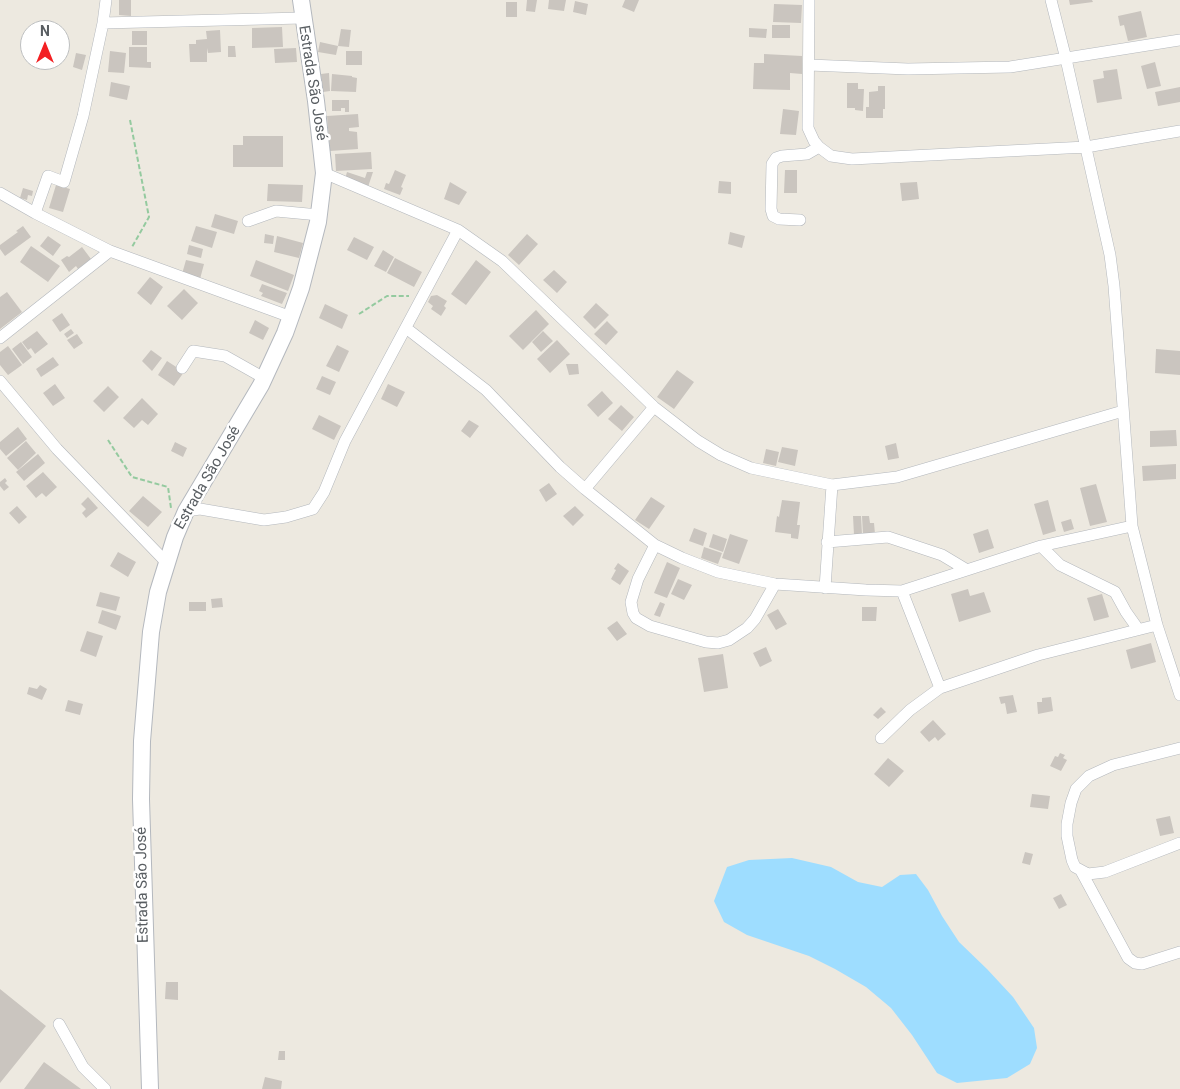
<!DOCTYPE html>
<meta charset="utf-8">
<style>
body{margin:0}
#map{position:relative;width:1180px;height:1089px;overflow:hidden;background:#ede9e0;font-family:Roboto,sans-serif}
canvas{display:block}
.north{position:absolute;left:20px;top:20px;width:50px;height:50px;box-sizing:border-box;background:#fff;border:1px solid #bdbfc0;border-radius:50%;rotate:0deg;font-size:14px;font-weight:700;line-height:20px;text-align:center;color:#595e62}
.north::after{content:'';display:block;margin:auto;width:18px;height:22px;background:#f32023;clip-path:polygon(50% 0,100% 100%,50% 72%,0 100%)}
</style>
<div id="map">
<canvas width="1180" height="1089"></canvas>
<div class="north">N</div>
</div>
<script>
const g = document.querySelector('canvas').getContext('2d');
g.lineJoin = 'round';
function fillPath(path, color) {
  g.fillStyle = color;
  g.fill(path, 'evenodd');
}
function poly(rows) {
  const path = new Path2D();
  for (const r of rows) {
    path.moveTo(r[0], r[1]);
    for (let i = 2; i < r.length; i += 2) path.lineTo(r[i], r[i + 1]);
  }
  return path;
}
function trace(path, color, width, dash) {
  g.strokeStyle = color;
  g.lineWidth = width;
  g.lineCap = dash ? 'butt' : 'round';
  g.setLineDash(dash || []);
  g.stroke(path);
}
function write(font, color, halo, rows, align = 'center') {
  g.font = font + ' Roboto,sans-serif';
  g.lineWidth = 5;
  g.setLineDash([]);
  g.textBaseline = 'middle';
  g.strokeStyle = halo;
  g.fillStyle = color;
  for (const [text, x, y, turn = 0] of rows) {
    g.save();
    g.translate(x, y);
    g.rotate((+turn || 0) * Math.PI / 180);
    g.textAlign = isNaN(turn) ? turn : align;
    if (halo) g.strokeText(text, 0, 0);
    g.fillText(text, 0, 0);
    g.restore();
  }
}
fillPath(poly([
 [792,858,831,867,858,882,882,887,900,875,916,874,928,890,942,916,959,942,987,969,1013,997,1034,1028,1037,1048,1030,1064,1007,1078,957,1083,937,1073,912,1035,891,1008,866,987,835,969,809,956,747,935,724,922,714,901,727,867,749,860]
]), '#9eddff');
fillPath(poly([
 [119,0,131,0,131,16,119,15],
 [527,0,537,0,535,12,526,11],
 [549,0,566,0,564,11,548,9],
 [625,0,639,0,634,12,622,7],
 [1069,0,1092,0,1093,2,1070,5],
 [575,1,588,4,586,15,573,12],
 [506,2,517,2,517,17,506,17],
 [774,4,802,5,801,23,773,22],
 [1141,11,1147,37,1128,41,1124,25,1120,26,1118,16],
 [772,25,790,25,790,38,772,38],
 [282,27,283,47,252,48,252,28],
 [749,28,767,29,766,38,749,37],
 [341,29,351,30,349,47,338,46],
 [220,30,221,52,208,53,207,48,207,62,190,62,189,44,196,44,196,40,207,39,206,31],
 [132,31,147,31,147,45,132,45],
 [320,42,338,46,336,55,318,52],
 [228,46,235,46,236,57,228,57],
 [129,47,147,47,147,62,151,62,151,68,129,67],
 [296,48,297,62,275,63,274,49],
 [110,51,126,53,124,73,108,72],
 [346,51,362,51,362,65,346,65],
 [76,53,86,55,82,70,73,67],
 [764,54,802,56,802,74,790,73,790,90,753,89,754,63,764,63],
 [1155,62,1161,86,1147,89,1141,66],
 [1117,69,1122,99,1097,103,1093,80,1104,78,1103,71],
 [329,73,330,91,323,92,321,74],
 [332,74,352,76,352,77,357,78,356,92,331,91],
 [111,82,130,86,127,100,109,96],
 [847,83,858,83,858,89,864,89,863,111,855,110,855,108,847,108],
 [878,86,885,86,885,109,883,109,883,118,866,118,866,107,869,107,869,92,878,91],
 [1180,87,1180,102,1158,106,1155,92],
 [332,100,349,100,349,112,345,112,345,108,341,108,341,111,332,111],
 [783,109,799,111,796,135,780,134],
 [358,114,359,127,349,128,349,131,357,132,358,149,330,151,327,116],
 [243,136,283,136,283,167,233,167,233,145,243,145],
 [371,152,372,169,336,171,335,154],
 [395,170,406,175,401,187,403,188,400,195,384,189,386,183,389,184],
 [785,170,797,170,797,193,784,193],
 [347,172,365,178,367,172,373,172,368,187,345,179],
 [719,181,731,182,731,194,718,193],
 [450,182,467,192,459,205,444,199],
 [917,182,919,199,902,201,900,183],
 [268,184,303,185,302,202,267,201],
 [56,185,70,189,63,212,49,208],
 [23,188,33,191,32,196,28,195,27,200,20,198],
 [215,214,238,221,234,234,211,227],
 [23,226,31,237,5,256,0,249,0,245,18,232,16,231],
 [196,226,217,232,212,248,191,241],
 [730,232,745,236,742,248,728,244],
 [265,234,274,236,273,244,264,243],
 [527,234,538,244,519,265,508,255],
 [48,236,61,245,53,256,40,246],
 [277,236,303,243,299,258,274,252],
 [354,237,374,247,367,260,347,250],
 [189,245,203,249,201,258,187,254],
 [31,246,60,266,48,282,20,262],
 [82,247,91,259,78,269,76,266,69,272,61,260,67,256,69,257],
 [383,250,394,257,386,272,374,266],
 [395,258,422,272,414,287,387,273],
 [186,260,204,264,200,279,182,274],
 [256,260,294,275,288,291,250,276],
 [476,260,491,272,466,305,451,294],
 [554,270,567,282,557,293,543,280],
 [150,277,163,287,151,305,137,293],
 [262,284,287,293,282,304,261,296,263,293,259,291],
 [184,289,198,303,182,320,167,306],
 [7,292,22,312,0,329,0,297],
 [437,295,447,301,444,306,446,308,441,316,431,309,433,306,428,302,431,296],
 [596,303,609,315,595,329,583,317],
 [325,304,348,315,342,329,319,318],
 [536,310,549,324,523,350,509,336],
 [62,313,70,325,60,332,52,320],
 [255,320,269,328,263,340,249,333],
 [607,321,618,332,606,345,594,334],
 [71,329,74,333,67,338,64,334],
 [37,331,48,344,35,354,31,348,28,350,22,342],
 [543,331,553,341,541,352,532,342],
 [77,334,83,343,74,349,67,340],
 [557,340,570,354,550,373,537,359],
 [21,342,32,357,23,364,12,349],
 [337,345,349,351,339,372,326,366],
 [8,346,22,365,8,375,0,365,0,352],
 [1156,349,1180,351,1180,375,1155,373],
 [151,350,162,358,152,371,142,361],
 [53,357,59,365,41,377,36,369],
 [167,361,184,372,174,386,158,375],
 [566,364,578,364,579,374,569,375],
 [677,370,694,382,674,409,657,397],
 [322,376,336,382,330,395,316,389],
 [55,384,65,398,53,406,43,393],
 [388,384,405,392,397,407,381,399],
 [108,386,119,397,104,412,93,401],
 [602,391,613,403,598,417,587,405],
 [142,398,158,414,148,425,142,420,134,428,123,418],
 [621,405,634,417,622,431,608,419],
 [319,415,341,426,334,440,312,429],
 [469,420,479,426,470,438,461,431],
 [18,427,27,439,6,456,0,449,0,442],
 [1176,430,1177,446,1150,447,1150,431],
 [26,441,36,453,18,470,7,458],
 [175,442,187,448,183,457,171,451],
 [896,443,899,458,888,460,885,446],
 [782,447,798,450,795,466,778,462],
 [766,449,779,452,776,466,763,463],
 [38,454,45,463,24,481,16,472],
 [1176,464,1176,479,1143,481,1142,466],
 [43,472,57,487,46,497,42,493,36,498,26,486],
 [5,478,7,481,5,483,9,487,4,491,0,486,0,482],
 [549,483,557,494,546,502,539,490],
 [1096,484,1107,522,1090,526,1080,488],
 [143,496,162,512,148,527,129,511],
 [88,497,98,508,86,518,82,513,86,509,81,504],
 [651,497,665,506,649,529,635,520],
 [782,500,800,502,797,525,800,525,798,539,791,538,791,534,775,532,777,516,779,517],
 [1048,500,1056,531,1043,535,1034,504],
 [17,506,27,517,19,524,9,513],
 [575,506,584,515,573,526,563,516],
 [853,516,861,516,862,534,854,535],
 [862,516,869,516,870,523,874,523,875,534,863,535],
 [1071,519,1074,529,1064,532,1061,522],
 [694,528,707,533,703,546,689,541],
 [988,529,994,548,979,553,973,534],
 [713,534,727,539,723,552,709,547],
 [730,534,748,540,739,564,722,558],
 [704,547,722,553,718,564,701,558],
 [118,552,136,562,128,577,110,566],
 [667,562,680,568,667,598,654,593],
 [618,563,629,571,620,585,611,579,616,570,614,569],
 [678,579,692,585,684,600,671,594],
 [968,589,970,596,984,592,991,612,959,622,951,594],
 [100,592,120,597,116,611,96,606],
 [1102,594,1109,617,1094,621,1087,598],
 [222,598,223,607,212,608,211,599],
 [189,602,206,602,206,611,189,611],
 [660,602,665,604,660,617,654,615],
 [862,607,877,607,876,621,862,621],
 [778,609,787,624,776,630,767,615],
 [102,610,121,616,116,630,98,623],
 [617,621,627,634,617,641,607,628],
 [87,631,103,636,96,657,80,651],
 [1151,643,1156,662,1131,669,1126,650],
 [766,647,772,661,760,667,753,653],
 [723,654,728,688,704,692,698,658],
 [40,685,47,689,42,700,27,694,29,687,37,689],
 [1013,695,1017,712,1007,714,1005,703,1001,704,999,697],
 [1051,697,1053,711,1038,714,1037,702,1042,702,1042,698],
 [68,700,83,704,80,715,65,711],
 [881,707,886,712,878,719,873,715],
 [933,720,946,734,938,741,935,737,929,742,920,732],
 [1060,753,1065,755,1063,758,1067,760,1061,771,1050,766,1055,756,1058,757],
 [888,758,904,771,889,787,874,774],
 [1032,794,1050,796,1048,809,1030,807],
 [1170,816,1174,833,1160,836,1156,819],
 [1025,852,1033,854,1030,865,1022,863],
 [1061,894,1067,905,1059,909,1053,898],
 [166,982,178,982,178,1000,165,999],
 [0,989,46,1026,0,1083],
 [279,1051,285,1051,285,1060,278,1060],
 [44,1062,81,1089,24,1089],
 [265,1077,282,1081,281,1089,262,1089]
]), '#cac5bf');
const street = poly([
 [809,0,808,128,814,141,819,147,831,156,852,159,1086,147,1180,131],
 [1051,0,1066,59,1110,255,1114,286,1132,526,1157,625,1180,695],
 [103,23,302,18],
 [809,65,908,69,1010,67,1180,40],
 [324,173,458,230,502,261,654,407,698,441,721,455,751,468,832,485,897,477,1123,411],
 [0,193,35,213,110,251,291,317],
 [35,213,48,176,64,182,83,116,103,23,106,0],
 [800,220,779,219,773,216,771,209,772,164,776,158,782,156,807,154,819,147],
 [248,221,276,211,319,215],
 [406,328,486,390,560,467,585,489,655,545,682,558,718,572,775,584,866,590,902,591,1041,546,1132,526],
 [0,338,110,251],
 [182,368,193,351,225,356,264,378],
 [0,381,57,449,166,562],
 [585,489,654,407],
 [186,511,200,509,264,520,286,517,313,509,324,492,345,441,458,230],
 [827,542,888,537,942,555,967,570],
 [655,545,638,579,631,602,633,613,636,618,650,626,706,642,718,643,729,640,747,628,755,619,775,584],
 [1041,546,1060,565,1115,592,1126,612,1138,629],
 [825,588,832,485],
 [902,591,940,688],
 [881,738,910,710,940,688,1038,655,1157,625],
 [1180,748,1113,765,1089,776,1076,789,1071,803,1067,824,1067,836,1072,860,1075,867,1088,874,1105,872,1180,843],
 [1081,871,1128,958,1135,963,1142,964,1180,952],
 [59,1024,83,1067,105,1089]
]);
const secondary = poly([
 [150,1089,141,799,142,741,151,632,158,592,175,537,186,511,261,385,285,333,301,288,318,222,324,173,316,101,301,0]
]);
trace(street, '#b3b7bc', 12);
trace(secondary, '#b4b8be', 18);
trace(poly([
 [130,120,149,217,132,247],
 [359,314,387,296,409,296],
 [108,440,132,477,168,487,171,508]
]), '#94ca9f', 2, [5, 2.5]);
trace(street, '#fff', 11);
trace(secondary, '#fff', 16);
write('15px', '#595e62', '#fff', [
 ["Estrada São José",312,83,81],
 ["Estrada São José",208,478,-60],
 ["Estrada São José",143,885,-91]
]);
</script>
